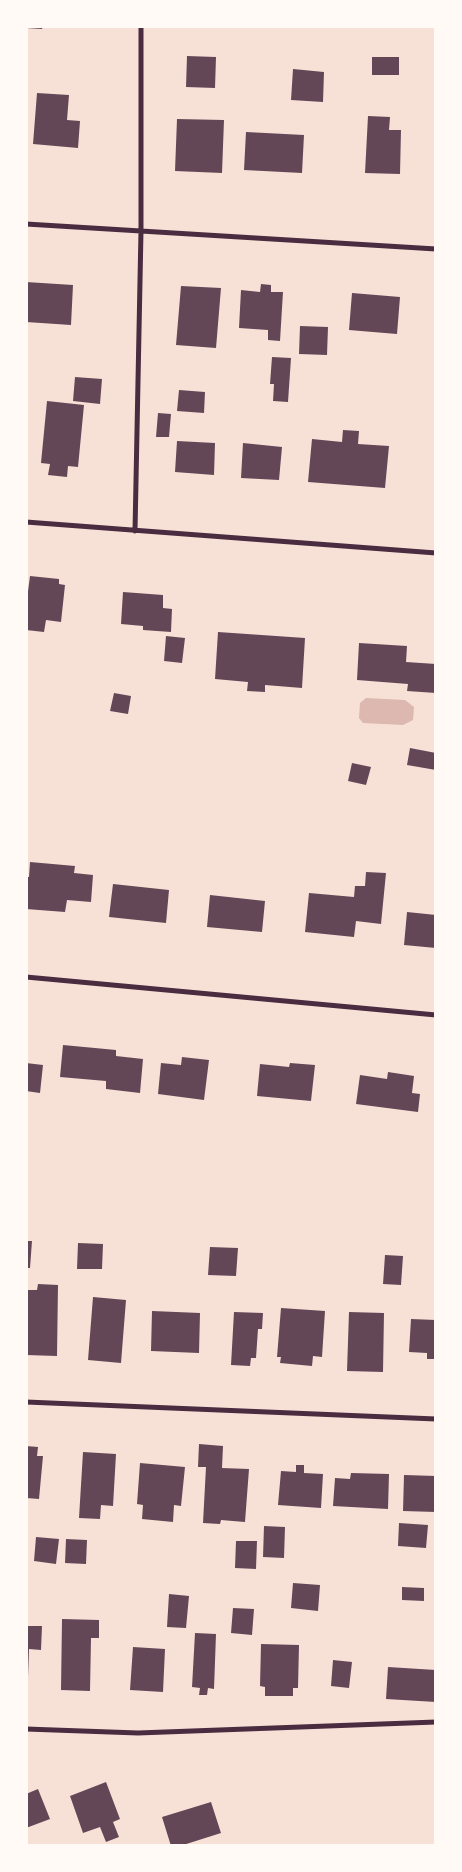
<!DOCTYPE html>
<style>
body{margin:0}
#map{position:relative;width:462px;height:1872px;overflow:hidden;background:#f7e1d7;font-family:Mulish,sans-serif}
canvas{display:block}
.frame{position:absolute;inset:0;border:28px solid #fffaf5;pointer-events:none}
</style>
<div id="map">
<canvas width="462" height="1872"></canvas>
<div class="frame"></div>
</div>
<script>
const g = document.querySelector('canvas').getContext('2d');
g.lineJoin = 'round';
function fillPath(path, color) {
  g.fillStyle = color;
  g.fill(path, 'evenodd');
}
function poly(rows) {
  const path = new Path2D();
  for (const r of rows) {
    path.moveTo(r[0], r[1]);
    for (let i = 2; i < r.length; i += 2) path.lineTo(r[i], r[i + 1]);
  }
  return path;
}
function trace(path, color, width, dash) {
  g.strokeStyle = color;
  g.lineWidth = width;
  g.lineCap = dash ? 'butt' : 'round';
  g.setLineDash(dash || []);
  g.stroke(path);
}
fillPath(poly([
 [366,698,405,700,414,707,413,720,403,725,363,723,359,718,360,703]
]), '#dcb8b0');
fillPath(poly([
 [26,26,43,26,42,29,26,28],
 [187,56,216,57,215,88,186,87],
 [372,57,399,57,399,75,372,75],
 [293,69,324,72,323,102,291,100],
 [37,93,69,95,67,120,80,121,78,148,33,144],
 [368,116,390,117,389,130,401,130,400,174,365,173],
 [177,119,224,120,222,173,175,171],
 [246,132,304,135,302,173,244,170],
 [26,282,73,285,71,325,26,322],
 [261,284,271,285,271,292,283,292,280,341,268,340,268,330,239,328,241,290,260,292],
 [181,286,221,288,216,348,176,345],
 [352,293,400,297,397,334,349,330],
 [300,326,328,327,327,355,299,354],
 [272,357,291,358,288,402,273,401,274,384,270,384],
 [75,377,102,379,100,404,73,401],
 [179,390,205,392,204,413,177,411],
 [47,401,84,405,78,467,68,466,67,477,48,475,50,464,41,463],
 [158,413,171,414,169,437,156,437],
 [343,430,359,431,358,444,389,446,385,488,308,482,312,439,342,442],
 [177,441,215,443,214,475,175,472],
 [243,443,282,447,279,480,241,478],
 [30,576,59,579,59,584,65,585,61,622,46,620,44,632,26,630,26,607],
 [123,592,163,595,163,608,172,609,171,632,143,630,143,626,121,624],
 [218,632,305,638,302,688,265,685,265,692,247,691,248,682,215,679],
 [166,636,185,638,182,663,164,661],
 [359,643,407,646,406,662,436,664,436,693,407,691,408,684,357,680],
 [114,693,131,696,128,714,110,711],
 [410,748,436,753,436,770,407,765],
 [352,763,371,767,366,785,348,781],
 [30,862,75,866,74,873,93,875,91,902,67,900,65,912,26,909,26,877,29,877],
 [366,872,386,873,381,924,356,921,354,937,305,932,309,893,354,897,355,886,365,886],
 [113,884,169,890,166,923,109,917],
 [210,895,265,901,262,932,207,927],
 [407,912,436,915,436,948,404,945],
 [63,1045,116,1050,116,1056,143,1059,140,1093,106,1089,106,1081,60,1077],
 [182,1057,209,1060,204,1100,158,1094,161,1063,181,1065],
 [26,1063,43,1065,40,1093,26,1091],
 [290,1063,315,1065,311,1101,257,1096,260,1064,289,1067],
 [388,1072,414,1076,412,1093,420,1094,418,1112,356,1104,360,1075,387,1079],
 [26,1241,32,1241,30,1268,26,1268],
 [78,1243,103,1244,102,1269,77,1269],
 [210,1247,238,1248,236,1276,208,1275],
 [385,1255,403,1256,401,1285,383,1284],
 [38,1284,58,1285,57,1356,26,1355,26,1290,37,1290],
 [93,1297,126,1300,121,1363,88,1360],
 [281,1308,325,1311,322,1357,313,1356,312,1366,280,1363,281,1357,277,1357],
 [152,1311,200,1313,199,1353,151,1351],
 [234,1312,263,1313,262,1329,258,1329,256,1358,251,1358,250,1366,231,1365],
 [349,1312,384,1313,383,1372,347,1371],
 [411,1319,436,1320,436,1359,427,1359,427,1353,409,1352],
 [199,1444,223,1446,222,1468,249,1469,245,1522,221,1520,220,1524,203,1523,206,1467,198,1467],
 [26,1446,38,1447,37,1456,43,1456,39,1499,26,1498],
 [83,1452,116,1454,113,1506,101,1505,100,1519,79,1518],
 [140,1463,185,1467,181,1506,174,1505,173,1522,142,1519,143,1505,137,1504],
 [296,1465,304,1465,304,1473,323,1474,321,1508,278,1505,281,1471,296,1472],
 [351,1473,389,1474,388,1509,333,1506,335,1478,350,1479],
 [404,1475,436,1476,436,1512,403,1511],
 [399,1523,428,1525,426,1548,398,1546],
 [264,1526,285,1527,284,1558,263,1557],
 [36,1537,59,1539,56,1564,34,1561],
 [66,1539,87,1540,86,1564,65,1563],
 [236,1541,257,1541,256,1569,235,1568],
 [293,1583,320,1585,318,1611,291,1608],
 [402,1587,424,1588,424,1601,402,1600],
 [169,1594,189,1596,186,1628,167,1627],
 [233,1608,254,1609,252,1635,231,1633],
 [62,1619,99,1620,99,1638,91,1638,90,1691,61,1690],
 [27,1626,42,1626,41,1650,29,1649,28,1677,26,1677],
 [195,1633,216,1634,214,1689,208,1688,207,1695,199,1695,200,1688,192,1687],
 [261,1644,299,1645,298,1688,293,1688,293,1696,265,1696,265,1687,260,1686],
 [133,1647,165,1649,163,1692,130,1690],
 [333,1660,352,1662,349,1688,331,1686],
 [388,1667,436,1670,436,1702,386,1699],
 [106,1782,120,1819,113,1822,119,1837,106,1842,100,1827,83,1833,70,1796],
 [38,1789,50,1819,26,1828,26,1794],
 [211,1802,221,1833,180,1846,171,1846,162,1817]
]), '#644757');
trace(poly([
 [26,224,436,249],
 [26,522,436,553],
 [135,531,141,231,141,26],
 [26,977,436,1015],
 [26,1402,436,1419],
 [26,1729,138,1733,436,1722]
]), '#4a2c40', 5);
</script>
